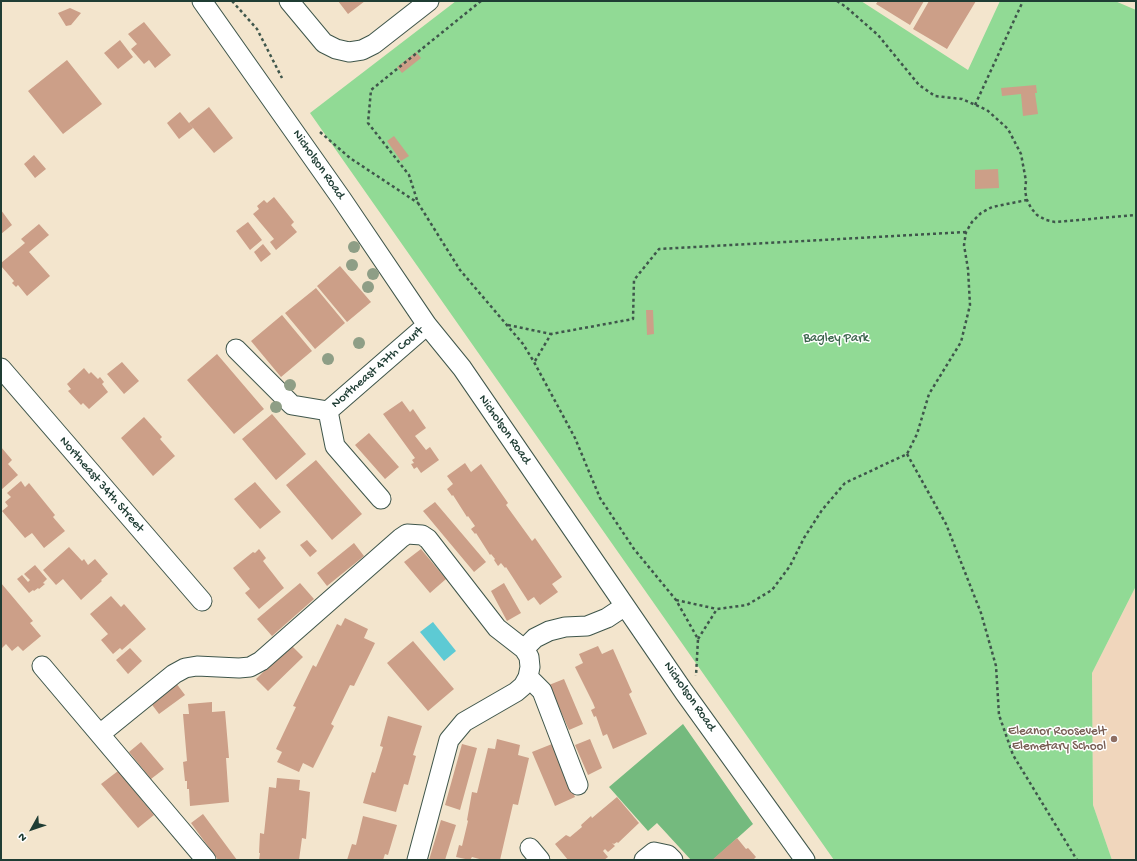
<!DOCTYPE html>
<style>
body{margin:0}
#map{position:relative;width:1137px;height:861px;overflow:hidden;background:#f3e5cd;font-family:"Gochi Hand",sans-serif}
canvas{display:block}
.frame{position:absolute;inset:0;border:2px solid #1f3d34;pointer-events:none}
.north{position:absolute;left:12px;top:809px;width:40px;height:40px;-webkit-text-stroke:3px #fff;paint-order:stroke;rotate:230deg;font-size:11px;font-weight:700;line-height:16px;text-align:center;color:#1f3d34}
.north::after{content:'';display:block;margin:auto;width:14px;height:18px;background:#1f3d34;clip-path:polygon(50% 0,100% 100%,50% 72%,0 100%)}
</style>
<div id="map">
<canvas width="1137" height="861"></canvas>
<div class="frame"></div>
<div class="north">N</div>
</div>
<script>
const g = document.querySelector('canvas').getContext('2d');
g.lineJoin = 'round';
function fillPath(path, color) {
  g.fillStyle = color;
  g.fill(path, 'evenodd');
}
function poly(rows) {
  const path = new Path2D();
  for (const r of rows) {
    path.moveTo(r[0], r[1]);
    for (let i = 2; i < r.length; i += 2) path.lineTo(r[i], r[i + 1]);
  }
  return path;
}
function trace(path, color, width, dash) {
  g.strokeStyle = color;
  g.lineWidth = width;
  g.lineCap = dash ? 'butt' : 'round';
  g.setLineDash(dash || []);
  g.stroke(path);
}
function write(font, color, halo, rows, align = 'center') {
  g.font = font + ' "Gochi Hand",sans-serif';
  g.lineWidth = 3;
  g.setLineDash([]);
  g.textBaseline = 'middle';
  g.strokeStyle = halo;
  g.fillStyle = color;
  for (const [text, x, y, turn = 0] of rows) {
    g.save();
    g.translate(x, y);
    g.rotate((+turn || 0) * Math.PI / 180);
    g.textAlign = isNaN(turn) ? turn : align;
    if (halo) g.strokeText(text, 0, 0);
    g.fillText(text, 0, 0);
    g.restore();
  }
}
fillPath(poly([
 [1136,586,1136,860,1112,860,1093,805,1092,673]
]), '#f0d6bc');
fillPath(poly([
 [456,1,861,1,968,70,1000,1,1115,1,1136,10,1136,586,1092,673,1093,805,1112,860,834,860,310,113]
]), '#91da95');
fillPath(poly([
 [683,724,753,824,713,860,691,860,657,823,648,831,609,787]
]), '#74ba7e');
fillPath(poly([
 [433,622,456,651,444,661,420,632]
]), '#5dcad4');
fillPath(poly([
 [338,1,365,1,348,14],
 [878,1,924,1,910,25,876,4],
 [929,1,976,1,947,49,913,29],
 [70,8,81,13,71,25,66,26,58,13],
 [144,22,171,55,155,68,149,60,144,64,131,49,137,44,128,34],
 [120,40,133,57,118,69,104,53],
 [416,52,421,58,402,73,397,67],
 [67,60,102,104,63,134,28,91],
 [1036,85,1037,93,1035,93,1038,114,1023,116,1021,94,1002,96,1001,88],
 [209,107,233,138,214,153,189,123],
 [180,112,193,128,179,139,167,123],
 [394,136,409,156,401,161,387,141],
 [34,155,46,169,35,178,24,164],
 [998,169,999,188,975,189,975,170],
 [274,197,294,222,291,225,297,232,276,250,270,242,274,239,253,214,259,209,257,206,264,200,267,203],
 [1,210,12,225,1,234],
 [248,222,262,240,250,250,236,231],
 [39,224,49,235,29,252,50,276,27,296,18,285,16,287,12,283,14,281,1,266,1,263,25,243,21,239],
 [263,244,271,254,261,262,254,252],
 [340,266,371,302,347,322,317,286],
 [316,288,345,323,315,349,285,313],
 [646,310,653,310,654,334,647,335],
 [282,315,312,351,281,377,251,341],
 [217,354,264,409,234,434,187,380],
 [122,362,139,381,124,394,107,374],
 [84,368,89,374,91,372,98,379,100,377,104,382,102,384,108,392,89,409,83,403,81,405,68,391,71,389,67,384],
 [402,401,410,412,413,409,426,428,415,436,426,450,430,447,439,460,421,473,417,467,414,469,411,464,414,463,412,460,415,458,383,414],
 [272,414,306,454,276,480,242,439],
 [144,417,162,437,160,439,175,456,153,476,121,438],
 [369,433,399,467,385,479,355,445],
 [1,447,12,460,8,464,18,475,1,490],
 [316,460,362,514,332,540,286,485],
 [465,463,471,472,481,464,508,503,506,505,532,541,535,538,562,577,552,584,558,592,540,605,534,597,528,601,506,567,505,568,501,563,498,566,494,560,495,559,491,554,490,555,476,533,475,534,471,529,475,526,468,516,467,517,453,495,452,496,447,489,453,484,447,476],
 [21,481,25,487,29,483,55,515,53,517,65,531,44,548,32,533,25,538,2,511,8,506,5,502,11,497,7,493],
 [255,482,281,512,260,529,234,499],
 [435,502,486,562,474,572,423,511],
 [307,540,317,551,310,557,300,545],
 [354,543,364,556,327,586,317,573],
 [69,547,82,561,84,559,88,565,95,559,108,574,101,580,102,581,81,600,63,579,56,585,43,570],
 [259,549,266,558,263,561,284,588,259,609,245,593,250,589,233,568,253,552,255,553],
 [421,549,446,579,430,593,404,562],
 [35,565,47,579,43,583,45,584,39,589,38,588,34,591,33,590,29,593,17,579,22,575,28,582,30,580,24,574],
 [1,583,33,621,30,623,41,636,23,651,18,646,12,651,6,644,1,649],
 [300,583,314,599,272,636,257,619],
 [504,583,521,613,507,621,491,591],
 [111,596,121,607,124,604,146,629,122,650,120,648,113,654,101,640,108,634,90,614],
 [345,618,368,629,364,638,375,643,354,686,350,685,331,724,334,726,313,768,303,763,299,772,277,762,282,752,276,749,296,707,293,706,313,665,316,667,337,624,341,626],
 [413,641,454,689,428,711,387,663],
 [291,645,303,657,268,691,256,679],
 [598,646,602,654,613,649,632,692,629,694,647,734,613,749,607,734,603,736,596,716,594,717,591,710,595,708,593,703,575,667,583,663,579,654],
 [130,648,142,661,128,674,116,660],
 [564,679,583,724,569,730,549,685],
 [176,683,185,695,159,714,150,702],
 [212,702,212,712,225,711,229,758,226,758,229,802,190,806,189,789,187,789,187,781,185,781,183,762,187,761,183,714,189,714,188,704],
 [388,716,422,726,413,755,416,756,408,785,404,784,396,812,363,803,372,772,375,773,383,747,380,746],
 [497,739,520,745,518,755,529,758,518,805,513,804,500,860,483,860,472,857,470,860,456,857,459,845,462,846,468,821,467,820,472,792,477,793,488,748,495,749],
 [590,739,602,768,588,775,575,745],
 [141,742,164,769,151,779,129,752],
 [462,744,477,748,460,810,445,805],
 [552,744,575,797,555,806,532,752],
 [118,771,154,815,138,828,101,784],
 [277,778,300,780,299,790,310,792,306,839,302,838,299,860,259,860,260,853,259,853,260,833,264,834,269,787,276,788],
 [617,797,639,823,618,843,617,842,614,844,612,843,615,846,608,852,605,849,603,851,608,857,604,860,568,860,555,844,566,835,570,837,582,827,581,825,591,816,592,818],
 [203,814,237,860,218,860,191,823],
 [363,816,397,825,388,855,385,854,383,860,347,860,352,844,356,845],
 [441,820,456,825,445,860,429,860],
 [737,838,746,849,748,848,749,849,756,857,754,859,756,860,712,860]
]), '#cc9f88');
const minor = poly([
 [202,1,341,198,427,325,462,368,684,692,805,860],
 [289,1,324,43,336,49,349,52,362,50,374,44,429,1],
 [236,349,292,405,328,411],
 [1,368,202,601],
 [328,411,427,325],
 [328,411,335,446,381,499],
 [524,649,535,638,549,631,565,627,587,626,607,618,625,606],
 [42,666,206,860],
 [528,677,542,691,578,785],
 [100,734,174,674,185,668,197,666,239,668,250,667,261,661,401,538,407,534,422,535,428,539,497,628,524,649,529,657,530,667,528,677,523,686,516,692,464,722,449,740,417,860],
 [530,848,540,860],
 [644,860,654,852,668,855,673,860]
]);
trace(minor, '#3f564b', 21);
trace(poly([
 [232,1,257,29,282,78],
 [481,1,371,90,368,123,409,175,418,203,460,270,523,344,534,362,575,438,600,498,634,549,676,600,698,639,696,676],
 [837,1,846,7,878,35,919,85,935,96,962,99,987,110,1008,129,1021,154,1026,181,1025,191,1027,200,1031,208,1037,215,1046,220,1055,222,1136,215],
 [975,105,1023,1],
 [320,132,350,158,418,203],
 [508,325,551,334],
 [535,361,551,334,633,319,634,280,659,249,966,232],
 [907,454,946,524,981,613,996,666,999,715,1013,755,1077,860],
 [676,600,717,609],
 [698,639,717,609,747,605,772,590,790,566,804,538,822,510,845,483,907,454,917,434,929,394,961,342,970,305,968,269,964,245,966,232,972,222,981,213,992,207,1027,200]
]), '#3f564b', 2.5, [3, 3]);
trace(minor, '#fff', 19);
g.fillStyle = '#8e9e86';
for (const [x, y] of [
 [354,247],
 [352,265],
 [373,274],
 [368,287],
 [359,343],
 [328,359],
 [290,385],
 [276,407]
]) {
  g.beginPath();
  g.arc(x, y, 6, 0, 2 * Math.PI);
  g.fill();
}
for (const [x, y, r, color] of [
 [1114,739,4,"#8d6e63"]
]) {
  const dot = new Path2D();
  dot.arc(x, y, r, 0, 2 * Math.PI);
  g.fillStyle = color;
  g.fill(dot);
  trace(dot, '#fff', 1.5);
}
write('13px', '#1f3d34', '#fff', [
 ["Nicholson Road",318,165,55],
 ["Northeast 47th Court",378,368,-41],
 ["Nicholson Road",504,430,55],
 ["Northeast 34th Street",101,485,49],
 ["Nicholson Road",689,697,55]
]);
write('13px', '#3c644c', '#fff', [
 ["Bagley Park",836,339]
]);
write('13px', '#785e54', '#fff', [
 ["Eleanor Roosevelt",1106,732],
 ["Elemetary School",1106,747]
], 'right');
</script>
